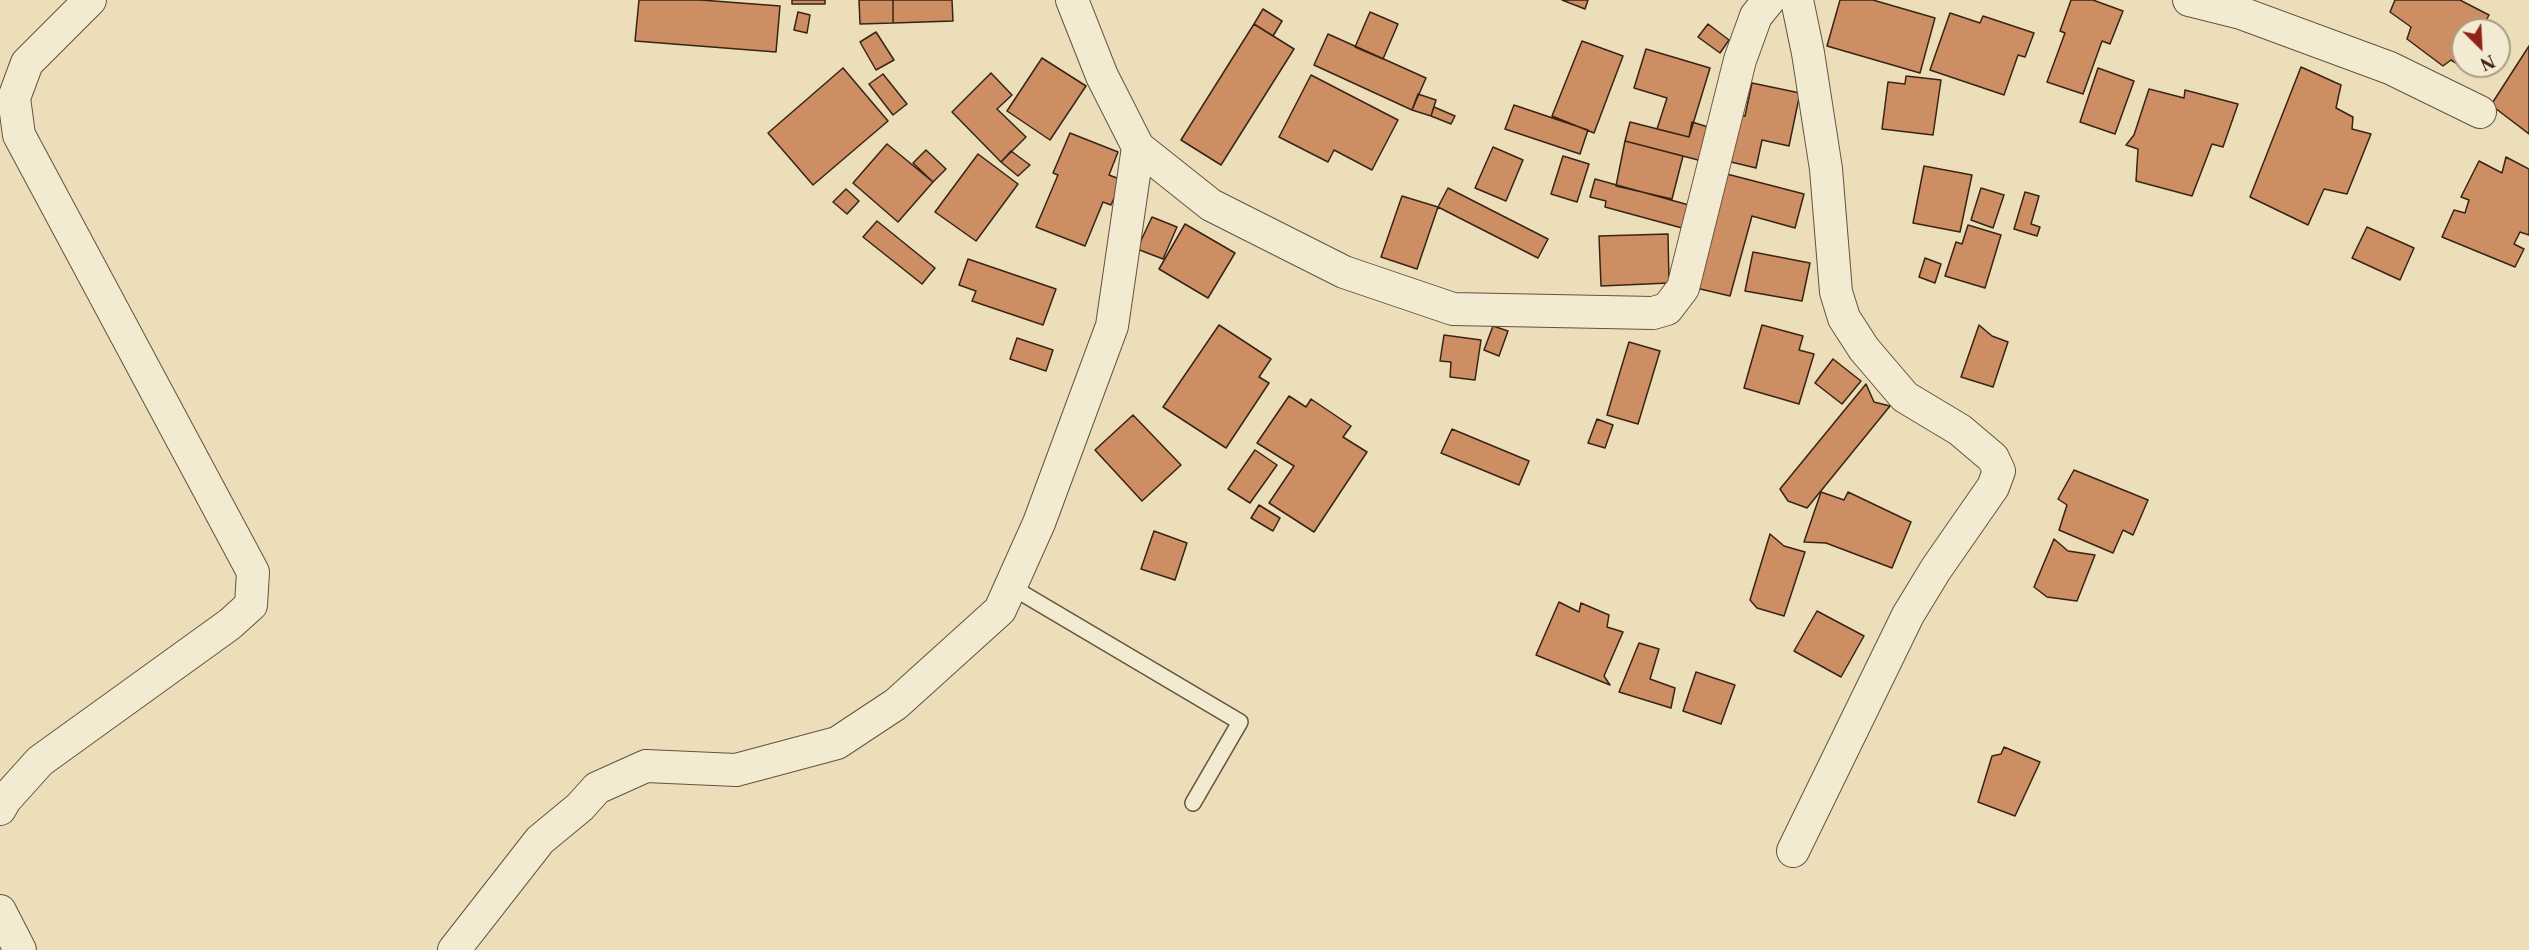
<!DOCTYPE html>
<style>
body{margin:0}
#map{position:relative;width:2529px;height:950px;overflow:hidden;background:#ecdeb9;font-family:"Libre Caslon Text",serif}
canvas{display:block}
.north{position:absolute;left:2451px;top:18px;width:60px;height:60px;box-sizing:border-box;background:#f3ead2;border:2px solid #a89b87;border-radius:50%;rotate:156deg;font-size:16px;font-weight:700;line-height:24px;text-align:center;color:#382416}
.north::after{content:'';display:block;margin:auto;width:21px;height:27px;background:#8f2418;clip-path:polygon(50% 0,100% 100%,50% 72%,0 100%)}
</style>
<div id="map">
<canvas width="2529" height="950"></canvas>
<div class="north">N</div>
</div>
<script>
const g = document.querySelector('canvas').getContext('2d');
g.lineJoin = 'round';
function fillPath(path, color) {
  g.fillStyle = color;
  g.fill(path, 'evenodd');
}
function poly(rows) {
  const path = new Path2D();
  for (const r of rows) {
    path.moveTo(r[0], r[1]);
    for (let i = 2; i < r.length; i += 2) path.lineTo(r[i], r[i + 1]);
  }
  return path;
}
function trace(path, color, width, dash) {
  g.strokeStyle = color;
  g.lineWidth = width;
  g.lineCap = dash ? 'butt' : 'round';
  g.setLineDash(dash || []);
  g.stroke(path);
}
const building = poly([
 [639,0,701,0,780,6,776,52,635,41,639,0],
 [792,0,825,0,825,4,792,4,792,0],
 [859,0,893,0,893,23,860,24,859,0],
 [893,0,952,0,953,21,893,23,893,0],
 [1562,0,1588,0,1585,9,1562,0],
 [1840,0,1873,0,1935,18,1920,73,1827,46,1840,0],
 [2071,0,2093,0,2123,11,2110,44,2102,41,2083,94,2047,82,2065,33,2060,31,2071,0],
 [2395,0,2460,0,2489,15,2481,30,2463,30,2463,62,2461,66,2451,60,2443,66,2407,39,2411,27,2390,12,2395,0],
 [1263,9,1282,21,1273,36,1254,24,1263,9],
 [798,12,810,15,807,33,794,30,798,12],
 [1370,12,1398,24,1383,59,1355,47,1370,12],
 [1950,13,1980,23,1983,16,2034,33,2025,57,2018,55,2004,95,1930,70,1950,13],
 [1254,24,1294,49,1221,165,1181,140,1254,24],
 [1708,24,1729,40,1720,53,1698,37,1708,24],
 [876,32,894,60,876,70,860,42,876,32],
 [1328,34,1426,78,1412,110,1314,65,1328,34],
 [1582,41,1623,56,1594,133,1552,116,1582,41],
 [2529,46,2529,134,2491,105,2529,46],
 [1646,49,1710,68,1689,137,1657,129,1667,98,1634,88,1646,49],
 [1042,58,1086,86,1050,140,1007,111,1042,58],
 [2301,67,2341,85,2336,108,2353,117,2352,129,2371,134,2347,194,2324,189,2308,225,2250,197,2301,67],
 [843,68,888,121,813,185,768,133,843,68],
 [2098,68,2134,81,2115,134,2080,122,2098,68],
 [991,73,1012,95,997,109,1026,137,1001,162,952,112,991,73],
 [883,74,907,104,893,115,869,84,883,74],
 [1311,75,1398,120,1372,170,1334,150,1328,162,1279,137,1311,75],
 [1906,76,1941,80,1933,135,1882,129,1888,82,1905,84,1906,76],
 [1752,83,1800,93,1789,146,1762,140,1756,168,1727,161,1737,115,1745,116,1752,83],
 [2149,89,2184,98,2185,90,2238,104,2223,147,2212,144,2192,196,2136,181,2138,149,2126,145,2134,135,2149,89],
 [1418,94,1436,100,1431,116,1412,110,1418,94],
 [1514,105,1588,130,1580,154,1505,129,1514,105],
 [1434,107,1455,116,1451,124,1431,116,1434,107],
 [1630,122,1689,137,1692,122,1711,128,1702,161,1625,141,1630,122],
 [1070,133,1118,152,1109,175,1122,180,1111,205,1103,202,1085,246,1036,227,1058,175,1053,173,1070,133],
 [1625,141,1683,156,1672,199,1616,186,1625,141],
 [887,144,933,182,898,222,853,183,887,144],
 [1493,147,1523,160,1506,201,1475,188,1493,147],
 [926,150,946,169,933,182,913,163,926,150],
 [1011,151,1030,165,1018,176,1001,162,1011,151],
 [978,154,1018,184,976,241,935,212,978,154],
 [1563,156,1589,164,1577,202,1551,194,1563,156],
 [2506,157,2529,169,2529,235,2520,232,2514,244,2524,249,2515,267,2442,237,2454,210,2465,213,2469,200,2461,197,2479,161,2502,173,2506,157],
 [1924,166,1972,175,1960,232,1913,223,1924,166],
 [1723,173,1804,194,1795,228,1752,216,1730,296,1692,287,1723,173],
 [1595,179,1689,205,1682,228,1605,207,1606,201,1590,197,1595,179],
 [1448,188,1548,239,1538,258,1438,207,1448,188],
 [1981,188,2004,195,1993,228,1971,220,1981,188],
 [846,189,859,201,847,214,833,202,846,189],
 [2025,192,2039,196,2031,224,2040,227,2037,236,2014,229,2025,192],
 [1402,196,1438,207,1417,269,1381,257,1402,196],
 [1152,217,1177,227,1163,259,1137,249,1152,217],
 [877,221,935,268,922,284,863,237,877,221],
 [1185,224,1235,253,1208,298,1159,269,1185,224],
 [1968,225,2001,235,1985,288,1945,276,1956,242,1962,244,1968,225],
 [2367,227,2414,248,2400,280,2352,258,2367,227],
 [1668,234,1669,283,1601,286,1599,236,1668,234],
 [1753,252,1810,263,1802,301,1745,291,1753,252],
 [1925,258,1941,264,1935,283,1919,277,1925,258],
 [968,259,1056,289,1043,325,972,301,976,291,959,285,968,259],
 [1219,325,1271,359,1259,377,1269,383,1226,448,1163,407,1219,325],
 [1762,325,1803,336,1799,350,1814,354,1799,404,1744,388,1762,325],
 [1979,325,1992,336,2008,342,1993,387,1961,377,1979,325],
 [1493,326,1508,331,1499,356,1484,350,1493,326],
 [1444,335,1481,340,1475,380,1450,377,1451,362,1440,361,1444,335],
 [1017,338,1053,350,1046,371,1010,359,1017,338],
 [1629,342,1660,351,1638,424,1607,415,1629,342],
 [1833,359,1861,381,1842,404,1815,383,1833,359],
 [1866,384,1874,402,1890,406,1807,508,1788,501,1780,489,1866,384],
 [1289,396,1306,407,1311,399,1351,426,1343,437,1367,452,1314,532,1269,503,1294,466,1257,443,1289,396],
 [1133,415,1181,465,1142,501,1095,450,1133,415],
 [1597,419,1613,425,1605,448,1588,443,1597,419],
 [1452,429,1529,461,1519,485,1441,453,1452,429],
 [1255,450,1277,465,1250,503,1228,489,1255,450],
 [2074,470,2148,500,2133,535,2123,530,2113,553,2059,530,2067,505,2058,499,2074,470],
 [1821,492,1844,500,1848,492,1911,522,1892,568,1826,543,1804,542,1821,492],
 [1259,505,1280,518,1273,531,1251,518,1259,505],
 [1154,531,1187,543,1175,580,1141,569,1154,531],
 [1770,534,1784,546,1805,552,1784,616,1757,608,1750,600,1770,534],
 [2054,539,2068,551,2095,555,2077,601,2047,597,2034,587,2054,539],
 [1559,602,1579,612,1581,603,1609,615,1607,627,1623,632,1604,676,1610,685,1536,655,1559,602],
 [1817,611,1864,636,1841,677,1794,651,1817,611],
 [1639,643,1659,649,1650,679,1675,688,1671,708,1619,692,1639,643],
 [1696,672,1735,685,1721,724,1683,711,1696,672],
 [2004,747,2040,762,2015,816,1978,802,1992,756,2001,754,2004,747]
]);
fillPath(building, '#cd8e63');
trace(building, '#382416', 1.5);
const service = poly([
 [1010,586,1240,722,1193,803]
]);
const minor = poly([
 [2189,0,2241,13,2390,68,2480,112],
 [1138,147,1211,205,1344,272,1453,309,1653,313,1667,309,1683,288,1740,60,1756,16,1769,0],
 [0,809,5,800,40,761,230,624,251,605,253,572,19,135,14,98,27,63,90,0],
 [1793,851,1908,615,1936,569,1993,487,1999,471,1993,458,1960,430,1905,397,1864,349,1844,318,1836,292,1826,169,1808,53,1797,0],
 [0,911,20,950],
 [454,950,540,840,580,807,597,788,646,766,736,770,837,743,896,704,1000,610,1039,523,1112,326,1138,147,1102,76,1072,0]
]);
trace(service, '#65523f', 18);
trace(minor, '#65523f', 34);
trace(service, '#f3ead2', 15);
trace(minor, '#f3ead2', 32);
</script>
